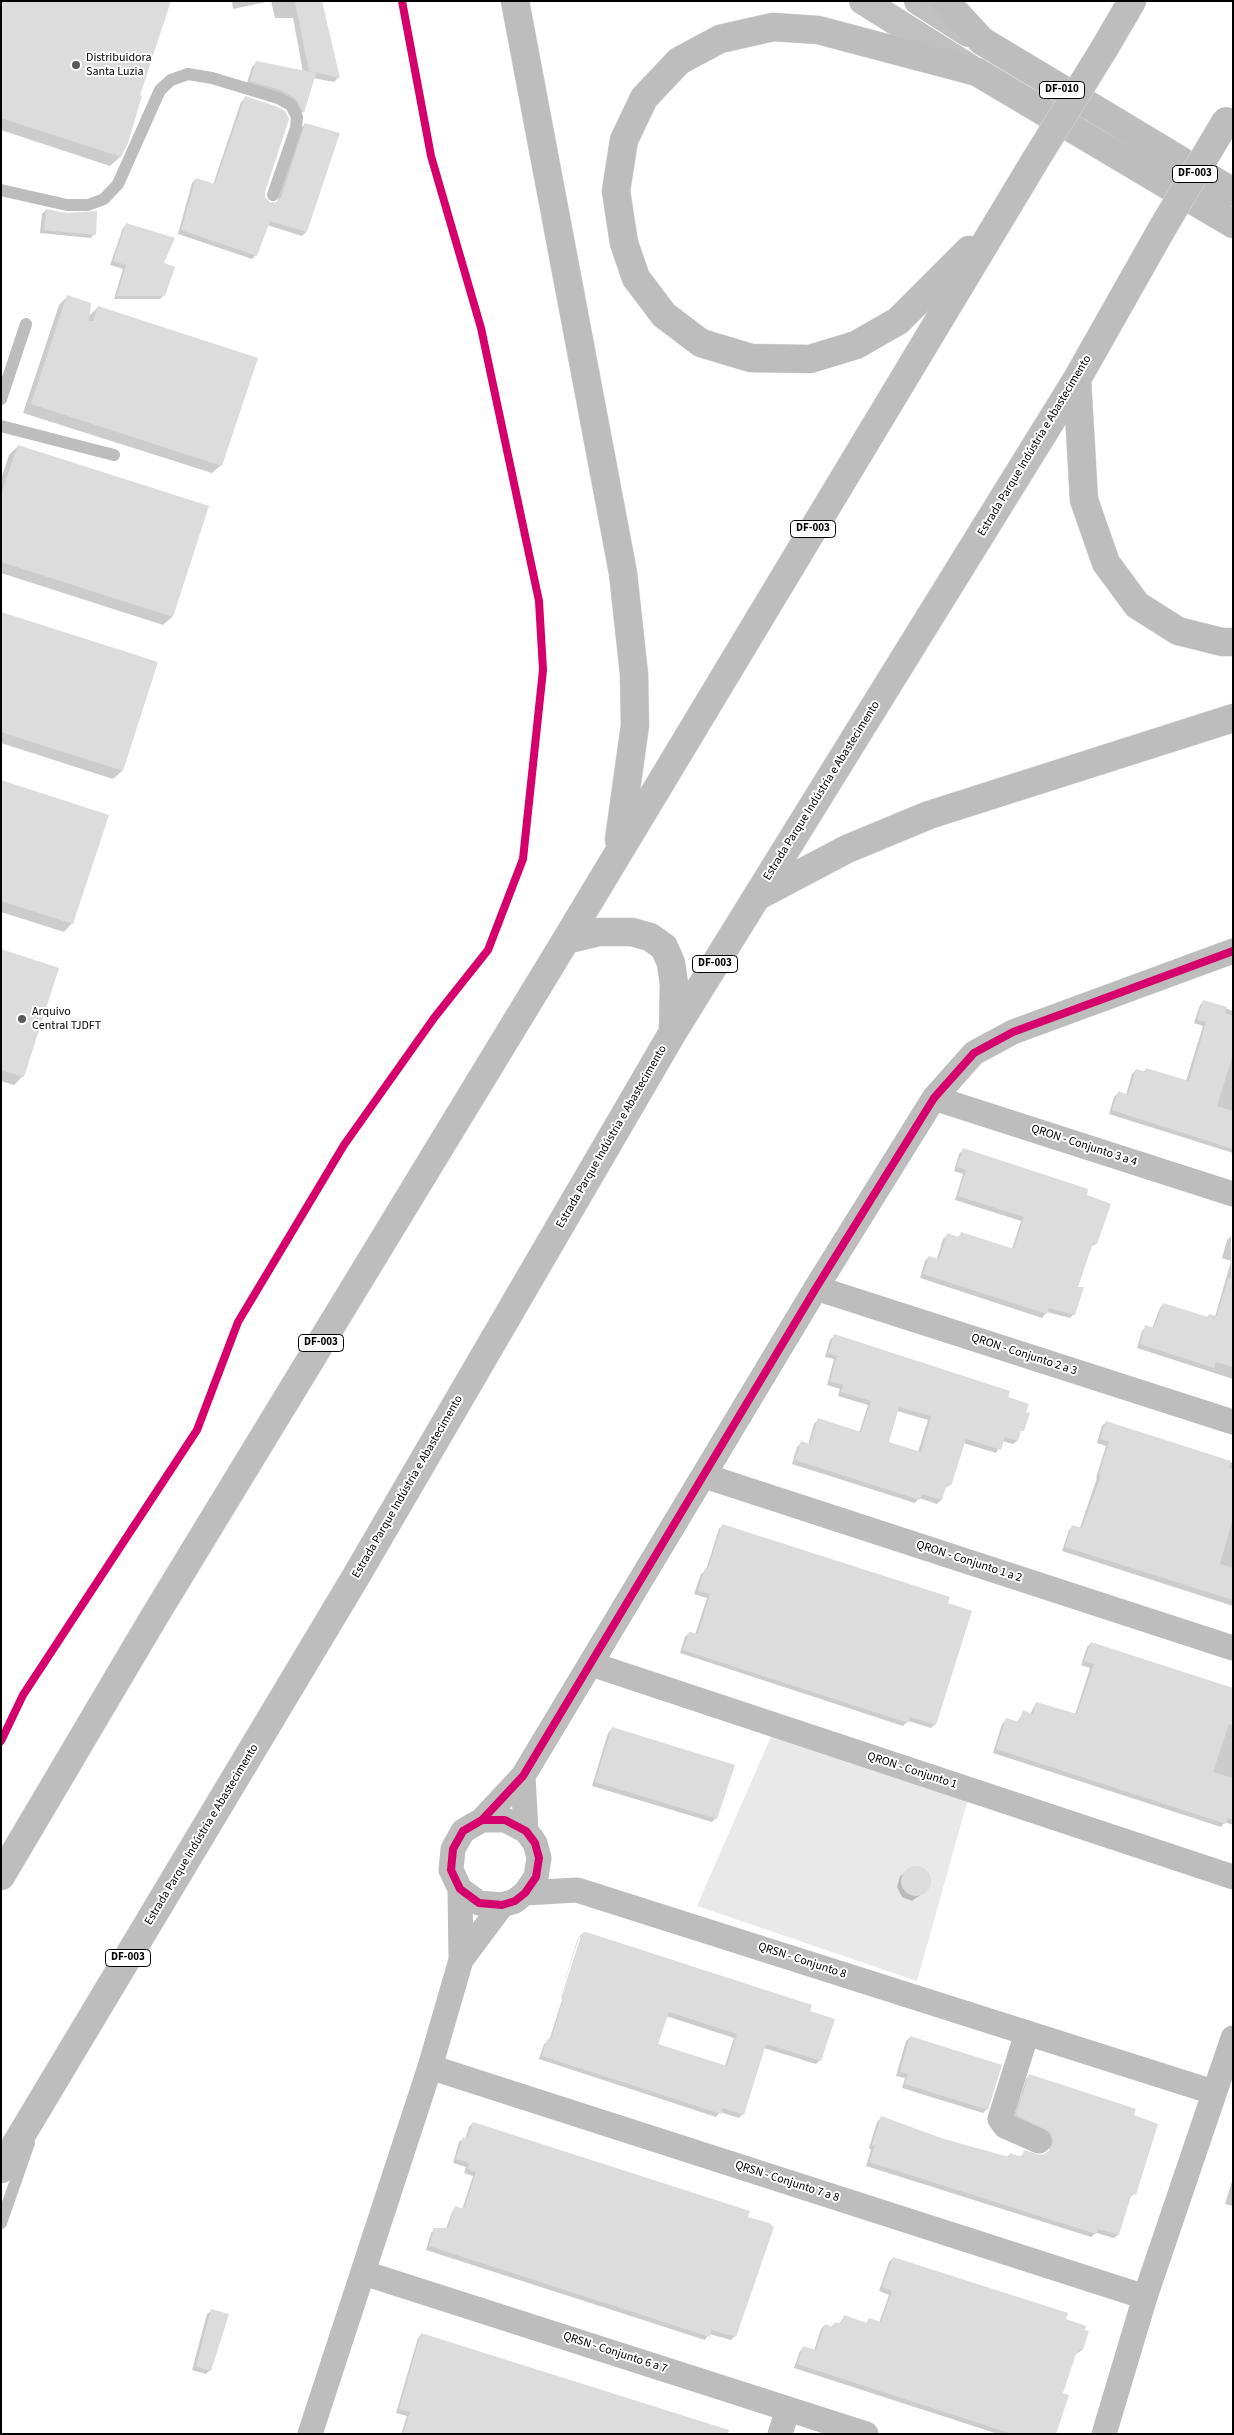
<!DOCTYPE html>
<meta charset="utf-8">
<style>
body{margin:0}
#map{position:relative;width:1234px;height:2435px;overflow:hidden;background:#fff;font-family:"Source Sans 3",sans-serif}
canvas{display:block}
.frame{position:absolute;inset:0;border:2px solid #000;pointer-events:none}
</style>
<div id="map">
<canvas width="1234" height="2435"></canvas>
<div class="frame"></div>
</div>
<script>
const g = document.querySelector('canvas').getContext('2d');
g.lineJoin = 'round';
function fillPath(path, color) {
  g.fillStyle = color;
  g.fill(path, 'evenodd');
}
function poly(rows) {
  const path = new Path2D();
  for (const r of rows) {
    if (r.length === 3) {
      path.moveTo(r[0] + r[2], r[1]);
      path.arc(r[0], r[1], r[2], 0, 2 * Math.PI);
      continue;
    }
    path.moveTo(r[0], r[1]);
    for (let i = 2; i < r.length; i += 2) path.lineTo(r[i], r[i + 1]);
  }
  return path;
}
function trace(path, color, width, dash) {
  g.strokeStyle = color;
  g.lineWidth = width;
  g.lineCap = dash ? 'butt' : 'round';
  g.setLineDash(dash || []);
  g.stroke(path);
}
function write(font, color, halo, rows, align = 'center') {
  g.font = font + ' "Source Sans 3",sans-serif';
  g.lineWidth = 4;
  g.setLineDash([]);
  g.textBaseline = 'middle';
  g.strokeStyle = halo;
  g.fillStyle = color;
  for (const [text, x, y, turn = 0] of rows) {
    g.save();
    g.translate(x, y);
    g.rotate((+turn || 0) * Math.PI / 180);
    g.textAlign = isNaN(turn) ? turn : align;
    if (halo) g.strokeText(text, 0, 0);
    g.fillText(text, 0, 0);
    g.restore();
  }
}
fillPath(poly([
 [773,1732,970,1792,917,1981,697,1906]
]), '#e9e9e9');
fillPath(poly([
 [1,1,170,1,120,157,110,166,1,130],
 [232,1,320,1,338,78,334,82,313,78,303,112,299,116,246,86,252,67,257,62,303,72,293,18,275,18,271,1,233,9],
 [245,98,264,197,269,204,277,202,301,128,305,124,338,134,306,232,302,236,267,225,256,255,252,259,178,234,192,183,196,179,213,185,241,102],
 [46,210,94,234,91,238,40,233,42,214],
 [127,224,162,264,164,295,160,299,114,299,123,269,110,265,123,228],
 [67,297,88,317,98,307,221,465,212,473,23,413,59,305],
 [18,446,207,507,172,617,163,625,1,573,1,479,9,455],
 [1,613,157,663,122,771,113,779,1,743],
 [1,781,72,923,64,932,1,912],
 [1,950,23,1076,14,1085,1,1081],
 [1204,1001,1233,1011,1233,1153,1109,1114,1114,1097,1118,1093,1126,1095,1132,1074,1136,1070,1143,1072,1147,1069,1186,1081,1203,1026,1194,1023,1200,1005],
 [963,1150,1085,1196,1096,1244,1090,1247,1076,1288,1074,1314,1070,1318,1047,1312,1042,1318,920,1278,925,1261,929,1257,937,1259,943,1239,947,1235,957,1238,961,1234,1012,1249,1021,1221,955,1200,963,1174,954,1171,959,1154],
 [1231,1236,1233,1379,1137,1348,1142,1331,1146,1327,1152,1329,1160,1308,1163,1304,1207,1318,1209,1315,1215,1317,1231,1261,1222,1258,1227,1240],
 [834,1336,1007,1398,1017,1441,1013,1444,1002,1441,996,1453,963,1443,950,1485,945,1488,941,1500,937,1504,919,1498,915,1503,792,1464,797,1447,801,1443,808,1445,814,1424,818,1420,859,1433,868,1405,838,1396,840,1389,827,1385,834,1359,825,1357,830,1340],
 [897,1411,928,1420,918,1452,887,1442],
 [1106,1422,1233,1463,1233,1606,1062,1551,1069,1530,1073,1526,1080,1528,1097,1478,1096,1478,1106,1446,1097,1443,1102,1426],
 [723,1525,935,1724,931,1728,908,1721,903,1726,680,1653,685,1637,689,1633,695,1635,707,1598,694,1594,701,1574,706,1570,719,1529],
 [1091,1643,1233,1689,1233,1825,1225,1822,1221,1827,993,1753,1002,1724,1006,1720,1017,1723,1023,1712,1030,1714,1036,1703,1075,1715,1090,1668,1081,1665,1087,1647],
 [612,1729,716,1818,712,1822,592,1786,608,1733],
 [915,1867,926,1870,930,1880,926,1891,912,1901,902,1897,897,1887,900,1876],
 [582,1934,809,2012,820,2060,816,2064,764,2048,743,2114,739,2118,720,2112,716,2117,539,2059,544,2044,549,2041,582,1937,579,1937],
 [666,2016,734,2038,725,2066,656,2045],
 [579,1937,558,2002,578,1938],
 [910,2038,987,2109,983,2113,902,2088,905,2078,896,2076,906,2041],
 [1030,2075,1133,2115,1134,2194,1129,2198,1118,2235,1114,2238,1096,2233,1091,2237,866,2166,871,2150,869,2148,877,2122,881,2118,943,2140,1007,2157,1010,2154,1020,2157,1025,2152,1041,2157,1049,2151,1050,2145,1013,2119,1026,2079],
 [473,2123,747,2218,735,2336,731,2340,709,2334,705,2340,426,2250,431,2233,435,2229,446,2229,452,2212,455,2208,462,2210,473,2176,464,2173,466,2167,453,2163,459,2142,463,2139,465,2140,469,2127],
 [1233,2178,1233,2206,1225,2204],
 [893,2258,1065,2320,1087,2332,1082,2350,1073,2356,1062,2394,1055,2434,998,2434,794,2368,800,2351,804,2348,814,2351,821,2329,825,2325,831,2327,835,2323,839,2324,844,2317,865,2324,869,2319,879,2323,889,2295,879,2291,889,2262],
 [211,2311,210,2370,206,2374,192,2370,207,2314],
 [422,2334,713,2434,401,2434,407,2416,396,2413,418,2338]
]), '#0003');
fillPath(poly([
 [1,1,171,1,140,95,142,96,128,143,121,157,1,118],
 [295,1,322,1,340,78,309,71],
 [256,61,316,73,304,113,295,98,281,90,250,81],
 [245,96,275,106,285,111,289,119,265,192,265,197,270,202,275,203,281,198,305,123,340,133,307,232,270,221,257,256,181,230,196,178,215,184],
 [46,209,67,213,97,211,96,235,44,230],
 [126,223,175,238,164,263,175,267,165,296,117,296,126,265,113,261],
 [67,295,91,303,89,321,93,321,98,306,258,358,222,466,31,404],
 [18,445,209,506,173,617,1,562,1,494],
 [1,612,158,662,123,771,1,732],
 [1,780,109,815,73,924,1,901],
 [1,949,59,968,24,1077,1,1070],
 [1203,1000,1227,1007,1225,1013,1233,1016,1233,1054,1217,1106,1233,1111,1233,1149,1112,1110,1118,1091,1128,1095,1136,1069,1146,1072,1146,1068,1189,1081,1206,1022,1197,1020],
 [963,1148,1088,1189,1087,1195,1111,1204,1097,1244,1093,1243,1078,1287,1084,1287,1075,1315,1049,1308,1047,1314,923,1274,929,1256,939,1259,947,1233,959,1237,961,1232,1014,1249,1024,1217,958,1196,966,1170,957,1167],
 [1228,1278,1233,1279,1233,1367,1216,1362,1214,1368,1140,1344,1145,1325,1154,1328,1163,1303,1208,1317,1209,1314,1217,1316],
 [834,1334,1010,1391,1008,1397,1029,1404,1026,1412,1030,1413,1024,1431,1021,1431,1018,1441,1005,1437,1001,1450,966,1439,951,1486,947,1484,942,1500,922,1494,920,1500,795,1460,801,1441,810,1444,818,1418,861,1432,871,1401,841,1392,843,1385,830,1381,837,1356,828,1353],
 [899,1407,931,1416,921,1452,889,1442],
 [1106,1421,1231,1461,1229,1468,1233,1469,1233,1518,1220,1564,1233,1568,1233,1600,1065,1547,1072,1525,1082,1528,1101,1475,1099,1474,1109,1442,1100,1439],
 [722,1524,950,1597,948,1603,972,1611,936,1725,910,1717,908,1723,683,1650,689,1632,698,1634,710,1594,698,1591,705,1568,708,1569],
 [1091,1642,1233,1688,1233,1725,1229,1724,1213,1772,1233,1778,1233,1820,1227,1818,1226,1824,996,1749,1006,1718,1019,1722,1023,1710,1033,1714,1036,1702,1077,1714,1094,1664,1084,1661],
 [612,1727,735,1765,717,1819,595,1782],
 [916,1881,15],
 [586,1932,812,2005,810,2011,835,2019,821,2061,766,2044,744,2115,723,2108,721,2114,545,2057,542,2055,547,2039,551,2040,563,1999,561,1998,582,1933],
 [669,2012,737,2034,727,2066,658,2044],
 [910,2036,1002,2065,988,2110,905,2084,908,2074,900,2072],
 [1029,2074,1136,2109,1134,2115,1158,2124,1136,2195,1132,2193,1119,2235,1098,2229,1096,2234,869,2162,875,2146,872,2145,881,2116,944,2139,1009,2157,1010,2153,1022,2157,1024,2150,1040,2155,1047,2153,1052,2146,1053,2139,1050,2132,1016,2115],
 [473,2122,750,2211,748,2217,769,2223,774,2227,736,2337,711,2330,710,2337,429,2246,434,2228,448,2228,455,2206,464,2209,476,2172,468,2169,469,2163,456,2159,463,2137,467,2139],
 [893,2257,1068,2313,1066,2319,1086,2326,1085,2330,1089,2331,1083,2350,1079,2349,1077,2354,1076,2354,1063,2393,1069,2395,1056,2434,1012,2434,797,2364,803,2346,816,2350,825,2324,833,2327,835,2322,841,2324,844,2315,867,2323,869,2318,881,2322,892,2291,882,2287],
 [211,2309,229,2314,211,2371,196,2366],
 [421,2333,729,2430,728,2434,403,2434,410,2412,399,2409]
]), '#dcdcdc');
const primary = poly([
 [982,41,1233,192],
 [977,72,1233,224]
]);
const highway = poly([
 [515,1,623,573,634,674,635,725,619,840],
 [945,1,982,41],
 [1104,49,1132,1],
 [969,250,898,321,856,345,810,359,751,358,701,343,664,315,636,278,624,243,616,191,624,140,644,98,679,61,720,39,773,27,818,30,977,72],
 [1077,379,1084,500,1106,563,1137,605,1178,631,1222,642,1233,642],
 [758,896,847,849,929,815,1233,718],
 [566,940,599,932,632,932,650,937,664,947,671,963,674,984,673,1030],
 [1,1876,154,1617,566,940,1036,159],
 [1,2169,355,1578,673,1032,1077,379,1163,227]
]);
trace(primary, '#dbdbdb', 29);
trace(highway, '#dbdbdb', 29);
trace(poly([
 [1,190,67,205,88,205,104,199,118,184,160,90,171,80,188,74,212,78,278,98,291,105,297,117,296,128,273,195],
 [1,399,26,324],
 [1,426,114,455],
 [1,2223,29,2143]
]), '#bdbdbd', 12);
trace(poly([
 [934,1098,1233,1194],
 [816,1288,1233,1422],
 [705,1476,1233,1648],
 [591,1664,1233,1877],
 [523,1776,526,1831],
 [482,1820,505,1820,526,1831,535,1843,539,1858,536,1877,525,1893,515,1901,502,1905,479,1903,460,1889,451,1870,453,1849,463,1831,482,1820,523,1776,816,1288,934,1098,974,1053,1013,1032,1233,951],
 [525,1893,577,1890,1213,2092],
 [461,1960,502,1905],
 [1027,2033,1000,2119,1005,2126,1039,2141],
 [430,2067,1145,2297],
 [364,2273,866,2434],
 [310,2434,430,2067,461,1960,460,1889],
 [780,2434,788,2409],
 [1104,2434,1145,2297,1233,2038]
]), '#bdbdbd', 25);
trace(poly([
 [863,1,970,68],
 [918,1,968,33]
]), '#c0c0c0', 28);
trace(primary, '#bdbdbd', 28);
trace(highway, '#bdbdbd', 28);
const highwayBridge = poly([
 [1036,159,1104,49],
 [1163,227,1226,121]
]);
trace(highwayBridge, '#dbdbdb', 29, []);
trace(highwayBridge, '#bdbdbd', 28);
trace(poly([
 [1,1741,23,1695,197,1430,238,1322,344,1145,434,1018,488,950,523,859,543,670,539,601,481,328,431,156,402,1],
 [482,1820,505,1820,526,1831,535,1843,539,1858,536,1877,525,1893,515,1901,502,1905,479,1903,460,1889,451,1870,453,1849,463,1831,482,1820,523,1776,816,1288,934,1098,974,1053,1013,1032,1233,951]
]), '#d6006c', 8);
for (const [x, y, r, color] of [
 [76,65,5,"#595959"],
 [22,1019,5,"#595959"]
]) {
  const dot = new Path2D();
  dot.arc(x, y, r, 0, 2 * Math.PI);
  g.fillStyle = color;
  g.fill(dot);
  trace(dot, '#fff', 2);
}
for (const [x, y, w] of [
 [1062,90,45],
 [1195,174,45],
 [813,529,45],
 [715,964,45],
 [321,1343,45],
 [128,1958,45]
]) {
  const box = new Path2D();
  box.roundRect(x - w / 2, y - 8.5, w, 17, 4);
  g.fillStyle = '#fff';
  g.fill(box);
  trace(box, '#000', 1);
}
write('bold 11px', '#000', null, [
 ["DF-010",1062,90],
 ["DF-003",1195,174],
 ["DF-003",813,529],
 ["DF-003",715,964],
 ["DF-003",321,1343],
 ["DF-003",128,1958]
]);
write('12px', '#000', '#fff', [
 ["Distribuidora",86,58],
 ["Santa Luzia",86,72],
 ["Arquivo",32,1012],
 ["Central TJDFT",32,1026]
], 'left');
write('12px', '#000', '#fff', [
 ["Estrada Parque Indústria e Abastecimento",1035,446,-59],
 ["Estrada Parque Indústria e Abastecimento",822,791,-58],
 ["Estrada Parque Indústria e Abastecimento",612,1137,-60],
 ["QRON - Conjunto 3 a 4",1084,1146,18],
 ["QRON - Conjunto 2 a 3",1024,1355,18],
 ["Estrada Parque Indústria e Abastecimento",408,1487,-60],
 ["QRON - Conjunto 1 a 2",969,1562,18],
 ["QRON - Conjunto 1",912,1771,18],
 ["Estrada Parque Indústria e Abastecimento",202,1835,-59],
 ["QRSN - Conjunto 8",802,1961,18],
 ["QRSN - Conjunto 7 a 8",787,2182,18],
 ["QRSN - Conjunto 6 a 7",615,2353,18]
]);
</script>
